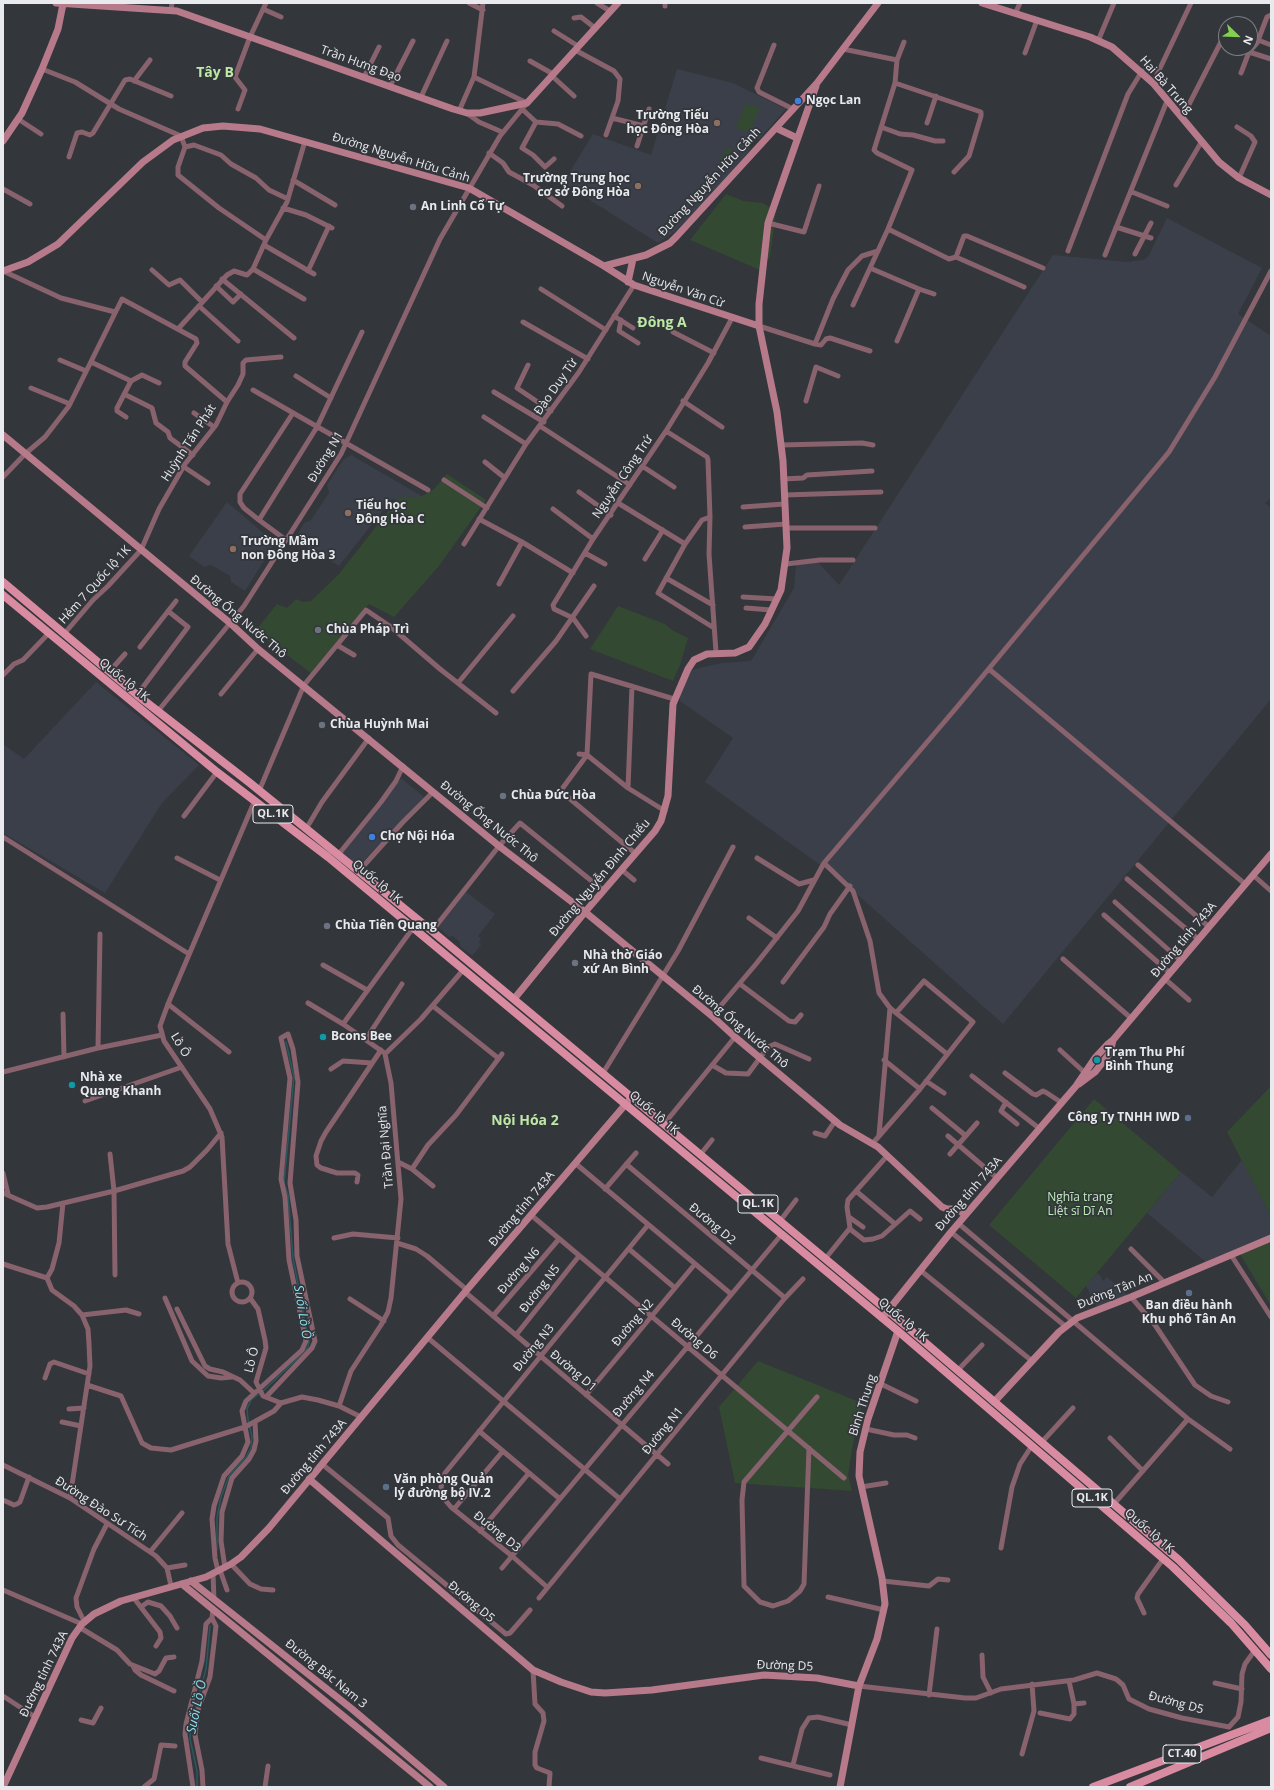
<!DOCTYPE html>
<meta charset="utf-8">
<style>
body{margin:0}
#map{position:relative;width:1274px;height:1790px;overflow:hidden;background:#33363b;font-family:"Open Sans",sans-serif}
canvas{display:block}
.frame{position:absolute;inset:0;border:4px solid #e8eaee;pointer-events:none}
.north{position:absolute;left:1218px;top:16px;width:40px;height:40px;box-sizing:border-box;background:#33363b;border:1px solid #7b7e83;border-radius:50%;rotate:113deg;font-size:11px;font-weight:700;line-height:16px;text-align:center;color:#e8eaee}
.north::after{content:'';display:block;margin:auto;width:14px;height:18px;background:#83d04e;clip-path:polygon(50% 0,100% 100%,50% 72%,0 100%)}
</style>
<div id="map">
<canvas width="1274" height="1790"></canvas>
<div class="frame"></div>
<div class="north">N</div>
</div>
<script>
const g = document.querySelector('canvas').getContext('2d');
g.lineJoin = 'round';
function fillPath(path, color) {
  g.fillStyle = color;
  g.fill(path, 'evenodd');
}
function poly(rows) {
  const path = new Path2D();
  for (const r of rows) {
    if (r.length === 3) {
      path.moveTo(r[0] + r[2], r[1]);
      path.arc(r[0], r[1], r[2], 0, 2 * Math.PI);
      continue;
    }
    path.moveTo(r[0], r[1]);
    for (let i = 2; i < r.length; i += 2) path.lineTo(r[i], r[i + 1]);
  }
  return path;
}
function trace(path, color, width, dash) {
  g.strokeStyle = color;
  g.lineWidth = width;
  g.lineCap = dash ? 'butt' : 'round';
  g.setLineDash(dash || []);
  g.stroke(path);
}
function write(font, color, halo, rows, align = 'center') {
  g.font = font + ' "Open Sans",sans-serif';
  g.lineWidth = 3.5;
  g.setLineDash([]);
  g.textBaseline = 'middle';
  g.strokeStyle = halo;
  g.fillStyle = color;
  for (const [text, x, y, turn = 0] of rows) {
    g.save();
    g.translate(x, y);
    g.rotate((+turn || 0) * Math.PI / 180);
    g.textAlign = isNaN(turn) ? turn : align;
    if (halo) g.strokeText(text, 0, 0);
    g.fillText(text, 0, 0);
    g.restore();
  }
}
fillPath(poly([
 [677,69,733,83,786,109,759,139,753,137,749,151,704,203,677,230,658,243,563,183,593,134,651,155],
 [1167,218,1262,268,1238,314,1271,336,1271,498,1265,503,1271,507,1271,699,1003,1024,841,880,705,782,733,738,680,701,679,692,691,670,722,663,751,661,794,588,796,564,815,559,839,585,1053,255,1127,262,1143,260,1148,257],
 [351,455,427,499,423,506,392,499,339,566,295,540,304,523,311,520,329,493,327,485,343,460],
 [227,502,275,543,245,591,231,582,230,576,211,565,204,567,189,556],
 [96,682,199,765,162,803,105,893,3,833,3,744,24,759],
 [401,778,424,797,357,868,340,854],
 [466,892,495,914,478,936,481,939,479,942,481,945,472,956,460,946,460,942,453,936,449,937,438,927],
 [1242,1160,1271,1217,1271,1234,1206,1262,1147,1213,1181,1172,1212,1197],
 [1097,1273,1102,1277,1101,1279,1103,1281,1107,1277,1129,1296,1097,1307,1086,1286]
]), '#3b3f4a');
fillPath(poly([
 [746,104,759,107,759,109,750,132,738,129,736,127],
 [728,147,733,150,718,165,724,151],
 [726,194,743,201,763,203,776,211,770,257,760,270,690,240],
 [447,474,486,500,439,566,394,617,369,604,312,674,255,631,277,604,287,608,296,599,303,602,311,601,339,574,399,497,418,498,433,490],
 [618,606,665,624,672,630,688,638,680,665,673,681,590,649],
 [1271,1086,1271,1217,1227,1132],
 [1094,1099,1181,1172,1076,1298,989,1225],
 [1271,1234,1271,1306,1237,1249],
 [758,1361,862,1403,853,1444,848,1475,852,1491,735,1483,719,1407]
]), '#334932');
trace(poly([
 [263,1391,296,1360,308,1347,309,1342,293,1258,288,1195,284,1183,294,1077,286,1042],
 [217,1550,217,1518,221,1497,229,1476,246,1457,251,1448,252,1437,248,1419,247,1409,251,1400,260,1393],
 [197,1787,197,1771,190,1739,191,1724,206,1669,210,1626]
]), '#285960', 1.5);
trace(poly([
 [469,3,483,10],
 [597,3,610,11],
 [665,3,665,6],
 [263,9,281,17],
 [171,10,172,3],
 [1015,14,1020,3],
 [574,18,581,17,595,28],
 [554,31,578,46],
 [1258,40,1271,45],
 [1098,41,1114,3],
 [774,45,757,88,759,92,793,109],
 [843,49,897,60,895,83,874,150,877,153,912,170,888,229,853,305],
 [575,50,614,71,620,79,618,101,606,135],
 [1249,52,1271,59],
 [1025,53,1037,20],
 [897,60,904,42],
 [530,61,553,74],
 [42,69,75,82,119,109,181,136,185,147,178,167,178,175,219,208,266,240],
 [1241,73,1249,52,1257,43,1267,17,1271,15],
 [552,76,574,96],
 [364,77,379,47],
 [134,81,150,60],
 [895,83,981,112,981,116,969,156,954,172],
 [1153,83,1191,3],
 [390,86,413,41],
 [421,97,447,41],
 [238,109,245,90,235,77,250,37,266,3],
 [522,109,536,122,558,124,581,136],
 [459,111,474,77,483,3],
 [468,114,479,122,502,132],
 [612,118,644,126],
 [1182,118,1223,38],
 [18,119,41,134],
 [536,122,522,148,533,155,545,167,554,159],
 [927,123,936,96],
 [881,127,900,134,913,135,935,141,943,141],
 [1237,127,1251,136,1255,142,1239,178],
 [637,146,649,109],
 [185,147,194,145,221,155,231,164,256,178,269,190,288,199],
 [489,153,503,163,509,172,533,185,562,206],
 [69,157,77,133,82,132,90,135,93,133,125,80,130,79,171,96],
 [293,180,335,205],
 [1176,185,1202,141],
 [3,189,30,204],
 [1132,192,1167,206],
 [283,208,306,215,332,228],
 [768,223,804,232,819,186],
 [1116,227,1151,238],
 [888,229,949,259,956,257],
 [264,245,314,274],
 [1068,251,1128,94,1142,71],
 [1135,254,1151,223],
 [1105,255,1167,101],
 [870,268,919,289,897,341],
 [253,269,304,299],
 [152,270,169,285,180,280,202,302],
 [3,271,61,298,115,312],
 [308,271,329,226],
 [222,279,294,338],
 [216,286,233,302,241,294],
 [1024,287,956,257,964,236,967,236,1043,268],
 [541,289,606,330],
 [919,289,934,294],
 [199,306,238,341],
 [614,316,633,328],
 [621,320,619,331,638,343],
 [523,322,588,359],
 [759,326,815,344,821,345,826,339,830,338,870,351],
 [178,329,227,275,234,271,247,275,253,269,266,240,287,202,305,141],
 [673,332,714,353],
 [815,344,833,299,848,270,862,256,878,251],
 [60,360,86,371],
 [91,362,131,381],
 [528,365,517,388,551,411],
 [296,376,331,398],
 [31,388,70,404],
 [253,390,428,490],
 [494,392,544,422],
 [124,394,152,408,156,423,168,432,170,438,193,455],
 [683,401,722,427],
 [806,401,816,367,838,376],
 [194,413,214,427],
 [126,417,117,411,117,408,131,381,142,375,159,383],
 [484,417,526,444],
 [540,426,630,485],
 [666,431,707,457,708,460,710,517,709,554,716,652],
 [781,445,862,443,873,445],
 [485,462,505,478],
 [642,466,674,487],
 [184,467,208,483],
 [3,477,25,454,45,437,69,406,122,299,196,339,197,343,185,362,185,366,227,402],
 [783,479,803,478,807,475,872,471],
 [444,480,487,508],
 [579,492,611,515],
 [784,495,881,492],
 [618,503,685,544],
 [743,507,784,504],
 [553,509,593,539],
 [710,517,702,520,685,544,658,593,714,628],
 [479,519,522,542,573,573],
 [259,520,244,508,240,502,240,494,293,413],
 [745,527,786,524],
 [786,528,875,528],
 [286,540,259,520,317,427,362,332],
 [464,544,526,444,579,372,634,285],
 [585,553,605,564],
 [645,559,663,530],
 [786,564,820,560,853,560],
 [666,578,713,605],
 [499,584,522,542],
 [743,597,777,599],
 [746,608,771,610],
 [64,634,93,600,108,586,141,550,159,509,185,464,216,425,227,402,238,385,243,374,243,363,246,360,281,357],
 [586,636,573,618,554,609,553,605,593,539,666,431,708,363,732,318],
 [337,645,354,655],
 [140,647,176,601],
 [989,669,1245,884],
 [109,672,125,654],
 [3,675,14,664,23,660,49,633],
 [458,683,513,616],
 [513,691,556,641,594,586],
 [221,694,258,649],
 [137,695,188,627,168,611],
 [158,711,244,606,341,454,440,239,500,136,527,103,474,77],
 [579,754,587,755,628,788,665,811],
 [628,788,632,686],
 [259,791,304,685,366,610,391,627,440,669,496,713],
 [184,816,217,772],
 [306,829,322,802,369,738],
 [3,837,189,954],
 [636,854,563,793,562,789,587,755,591,674,674,699],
 [338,855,381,802,396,781,403,766],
 [177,858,220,880],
 [757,858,799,884,814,880],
 [824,863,853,891,870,941,879,993,890,1008,947,1054],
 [1138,865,1209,927],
 [622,870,634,880],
 [358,872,403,822,433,792],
 [1253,875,1271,891],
 [1127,879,1198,939],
 [1115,902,1181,961],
 [1104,915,1170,973],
 [749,918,777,938],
 [432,931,499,846,520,823,604,891],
 [1063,959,1132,1019],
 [323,965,367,990],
 [1165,979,1189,1000],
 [783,982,824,927,830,914,850,886],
 [740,984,789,1021,795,1022,801,1015],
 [308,1003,343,1024,383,1052],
 [168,1004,229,1052],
 [433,1006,498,1058],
 [63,1014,64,1057],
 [712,1016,756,964,798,911,824,863,957,707,1169,452,1215,377,1271,271],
 [343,1024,413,928],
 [366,1039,402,984],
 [98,1048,100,934],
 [1060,1050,1084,1072],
 [385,1054,421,1019,464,969],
 [884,1060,920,1089],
 [712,1065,726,1073,748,1074,768,1047,775,1044,809,1059],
 [331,1069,343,1061,372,1063],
 [3,1072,98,1048,162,1035],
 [603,1073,678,951,733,847],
 [1005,1073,1033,1094,1036,1095,1043,1091,1047,1093,1062,1103],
 [972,1076,1040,1129],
 [926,1081,944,1093],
 [85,1101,182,1067],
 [1006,1102,1001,1111,1017,1124],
 [932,1108,966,1136],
 [664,1124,735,1037],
 [815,1133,825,1136,835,1121],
 [879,1135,890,1008],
 [948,1136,997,1178],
 [873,1143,920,1089,973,1022,924,981,896,1013],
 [110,1154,114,1191,115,1275],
 [950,1154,977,1123],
 [700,1155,712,1140],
 [398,1162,412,1169,428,1145,456,1115,502,1054],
 [575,1163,731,1294],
 [626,1164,785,1298],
 [412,1169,433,1186],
 [3,1173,8,1194],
 [357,1182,358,1175,355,1173,337,1173,321,1168,317,1165,316,1156,321,1141,326,1132,381,1050],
 [605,1189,636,1153],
 [856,1191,895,1224],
 [3,1193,37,1208,47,1207,114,1191,183,1171,190,1167,207,1150,221,1133],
 [531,1215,844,1478],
 [849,1217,863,1227],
 [780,1221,796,1200],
 [958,1223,1188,1419,1230,1449],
 [850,1229,864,1240,873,1239,882,1236,910,1211,920,1219],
 [951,1232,1065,1326],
 [334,1238,353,1234,398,1238],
 [397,1243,416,1249,427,1256,467,1290],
 [629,1249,675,1288],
 [1131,1249,1165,1283],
 [1231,1255,1271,1317],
 [825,1259,850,1228,847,1207,848,1200,887,1156],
 [3,1264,47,1278,52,1269,59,1243,63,1203],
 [920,1270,1032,1361],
 [47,1278,52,1290,74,1306,82,1315,88,1329,89,1344,90,1366,70,1498],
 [242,1292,10],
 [238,1283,228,1244,222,1137,210,1109,164,1041,160,1026,168,1004,255,800],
 [465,1292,668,1464],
 [1131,1297,1155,1325,1195,1385,1211,1396,1228,1402],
 [165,1298,192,1361,208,1376,221,1378,232,1377],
 [250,1298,258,1309,265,1340,266,1348,256,1382,263,1396,281,1403,302,1397,318,1400,339,1406,361,1417],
 [350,1299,384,1321],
 [177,1309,205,1366,210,1369,223,1372,240,1380,254,1393],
 [82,1315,126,1310,139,1314],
 [493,1316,559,1239],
 [516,1335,579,1256],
 [428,1338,620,1499],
 [958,1370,982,1345],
 [45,1378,50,1364,54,1362,89,1374],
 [881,1384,916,1401],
 [87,1385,121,1396,142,1443,151,1448,171,1450,245,1427,274,1411,281,1403],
 [586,1395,695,1264],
 [339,1406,351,1371,381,1325,388,1312,391,1298,401,1199,391,1083,385,1054],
 [69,1409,84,1408],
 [62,1422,81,1426],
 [866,1429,894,1435,907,1435,915,1438],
 [479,1431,560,1499],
 [1110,1438,1143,1471],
 [1041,1443,1073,1408],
 [809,1448,804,1584,800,1591,788,1601,773,1606,760,1602,744,1586,742,1500,744,1482,817,1397],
 [322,1464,388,1518,391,1536,398,1545,506,1634,510,1633,530,1610],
 [3,1465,70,1498,156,1556,167,1568,171,1586],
 [861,1487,886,1483],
 [3,1500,14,1505,17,1504,20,1502,29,1477],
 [1113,1505,1188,1419],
 [454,1509,503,1451],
 [480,1531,529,1473],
 [1001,1548,1012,1487,1020,1464,1031,1447],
 [150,1552,182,1513],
 [231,1564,250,1584,261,1589,273,1590],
 [167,1568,185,1565],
 [225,1568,221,1541,222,1512,232,1478,249,1459,254,1450,256,1441,255,1422],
 [502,1568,782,1234],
 [220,1570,227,1590],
 [218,1571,215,1558,212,1519,214,1506,224,1476,242,1456,248,1442,242,1411,246,1401,302,1350,306,1341,289,1260,285,1197,281,1179,290,1078,281,1038,288,1034,293,1049,298,1082,290,1183,296,1220,297,1256,315,1341,312,1348,266,1397],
 [213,1574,214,1600],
 [883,1581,929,1586,938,1579,948,1580],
 [547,1587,512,1556,451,1507,446,1501,441,1487,445,1473,648,1225],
 [3,1590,82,1624],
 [133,1597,160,1632,161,1638,156,1646],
 [828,1597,884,1610],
 [539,1598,785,1298,803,1279],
 [141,1607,148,1602,161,1606,170,1616,177,1628],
 [1144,1613,1137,1598,1138,1594,1163,1559],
 [84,1621,77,1607,76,1598,94,1549,107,1524],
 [79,1627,117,1650,130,1664,155,1674,159,1671,166,1658,174,1657],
 [982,1655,983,1677,991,1693],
 [133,1666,135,1670,141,1675,174,1691],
 [533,1670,535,1704,543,1713,544,1721,535,1752,535,1765,537,1768,550,1773,549,1787],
 [1069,1681,1074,1704,1084,1703],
 [1215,1683,1242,1689],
 [859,1686,965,1698,976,1698,1001,1689,1074,1680,1097,1673,1116,1679,1123,1685,1129,1699,1149,1709,1182,1718,1229,1727,1238,1717,1241,1702,1242,1674,1245,1664,1255,1650],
 [929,1695,937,1629],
 [3,1696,35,1717],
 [1040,1713,1070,1719,1074,1714,1074,1704],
 [81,1720,93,1723,101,1708],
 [1022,1754,1034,1711,1032,1684],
 [761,1758,830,1775],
 [793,1765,802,1729,809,1718,818,1717,852,1725],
 [144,1787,154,1779,161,1745,175,1746],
 [193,1787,185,1734,186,1724,202,1661,206,1624,212,1618],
 [203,1787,202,1770,195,1735,198,1710,210,1677,216,1626,212,1618,213,1608],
 [265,1787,268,1766]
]), '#88626c', 5);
trace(poly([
 [56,3,177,11,453,109,467,113,480,113,527,103,618,3],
 [982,3,1090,37,1112,47,1153,83,1219,162,1239,178,1271,195],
 [776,128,797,138],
 [3,141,22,113,42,69,58,29,63,4],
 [604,266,634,285,759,326],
 [3,271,28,262,58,244,143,162,173,140,203,128,223,126,260,129,469,188,604,266,646,255,670,243,677,236,817,83,878,3],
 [628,282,633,259],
 [3,435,230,623,258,649,499,846,585,912,712,1016,735,1037,840,1125,878,1147,942,1207,947,1209,958,1209,965,1215],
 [514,999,585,912,655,831,661,821,668,796,673,704,688,669,694,660,707,654,735,653,749,647,765,624,781,590,787,548,783,461,777,412,759,326,759,304,768,223,816,86],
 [1079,1084,1095,1072,1110,1053,1113,1040],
 [882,1318,951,1232,1076,1086,1095,1058,1108,1044,1113,1040,1271,854],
 [994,1402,1059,1332,1077,1318,1131,1297,1271,1238],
 [309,1479,533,1670,561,1682,591,1692,605,1693,652,1690,764,1675,817,1678,859,1686],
 [191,1581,352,1709,444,1787],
 [182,1584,430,1787],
 [3,1787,72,1638,82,1624,94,1614,121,1601,206,1577,231,1564,241,1557,269,1528,465,1292,631,1098],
 [840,1787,859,1686,877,1639,885,1604,882,1578,859,1476,860,1452,868,1419,898,1331]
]), '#b67a8a', 7);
trace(poly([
 [3,582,137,695,250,783,432,931,900,1321,1179,1560,1245,1625,1271,1655],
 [3,595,217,772,328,857,898,1331,1173,1567,1231,1623,1271,1669],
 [1093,1787,1271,1720],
 [1130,1787,1271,1728]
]), '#d98ca1', 8);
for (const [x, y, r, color] of [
 [798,101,4,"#3f7fe0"],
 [717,123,4,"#8d6e63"],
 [638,186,4,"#8d6e63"],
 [413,207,4,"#6b7280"],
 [348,513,4,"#8d6e63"],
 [233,549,4,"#8d6e63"],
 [318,630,4,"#6b7280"],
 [322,725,4,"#6b7280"],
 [503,796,4,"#6b7280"],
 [372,837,4,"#3f7fe0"],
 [327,926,4,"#6b7280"],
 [575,963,4,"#6b7280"],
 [323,1037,4,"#0f9aa8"],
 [1097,1060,4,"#0f9aa8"],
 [72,1085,4,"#0f9aa8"],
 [1188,1118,4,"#5c6f8a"],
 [1189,1293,4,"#5c6f8a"],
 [386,1487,4,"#5c6f8a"]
]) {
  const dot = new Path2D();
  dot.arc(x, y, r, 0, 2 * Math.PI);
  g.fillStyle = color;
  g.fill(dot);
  trace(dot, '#33363b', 1.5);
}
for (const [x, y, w] of [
 [273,814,40],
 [758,1204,40],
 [1092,1498,40],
 [1182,1754,38]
]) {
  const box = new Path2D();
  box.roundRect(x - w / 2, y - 9, w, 18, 3);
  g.fillStyle = '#33363b';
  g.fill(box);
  trace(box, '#e8eaee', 1);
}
write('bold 11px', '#e8eaee', null, [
 ["QL.1K",273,814],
 ["QL.1K",758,1204],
 ["QL.1K",1092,1498],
 ["CT.40",1182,1754]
]);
write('12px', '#e8eaee', '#33363b', [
 ["Trần Hưng Đạo",361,64,20],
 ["Hai Bà Trưng",1166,85,48],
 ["Đường Nguyễn Hữu Cảnh",401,158,17],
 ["Đường Nguyễn Hữu Cảnh",710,182,-47],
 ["Nguyễn Văn Cừ",683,290,19],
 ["Đào Duy Từ",556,387,-55],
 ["Huỳnh Tấn Phát",189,443,-57],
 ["Đường N1",326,457,-59],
 ["Nguyễn Công Trứ",623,477,-56],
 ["Hẻm 7 Quốc lộ 1K",95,585,-48],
 ["Đường Ống Nước Thô",238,617,40],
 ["Quốc lộ 1K",124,680,39],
 ["Đường Ống Nước Thô",489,822,39],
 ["Đường Nguyễn Đình Chiểu",600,878,-50],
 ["Quốc lộ 1K",377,882,40],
 ["Đường tỉnh 743A",1184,940,-50],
 ["Đường Ống Nước Thô",740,1027,40],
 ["Lồ Ô",180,1045,59],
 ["Quốc lộ 1K",654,1113,40],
 ["Trần Đại Nghĩa",386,1147,-95],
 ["Đường tỉnh 743A",969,1194,-49],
 ["Đường tỉnh 743A",522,1209,-50],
 ["Đường D2",712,1224,40],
 ["Đường N6",519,1271,-49],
 ["Đường N5",540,1289,-52],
 ["Đường Tân An",1115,1291,-22],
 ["Quốc lộ 1K",903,1320,40],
 ["Đường N2",633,1323,-50],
 ["Đường D6",694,1339,40],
 ["Đường N3",534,1348,-51],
 ["Lồ Ô",252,1360,-76],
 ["Đường D1",573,1371,40],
 ["Đường N4",634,1394,-50],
 ["Bình Thung",863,1405,-72],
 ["Đường N1",663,1431,-51],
 ["Đường tỉnh 743A",314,1457,-50],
 ["Đường Đào Sư Tích",101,1509,33],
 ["Quốc lộ 1K",1149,1531,41],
 ["Đường D3",497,1532,39],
 ["Đường D5",471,1602,40],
 ["Đường D5",785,1666,2],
 ["Đường tỉnh 743A",44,1674,-64],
 ["Đường Bắc Nam 3",326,1674,39],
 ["Đường D5",1176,1703,15]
]);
write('bold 12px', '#e8eaee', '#33363b', [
 ["Ngọc Lan",806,101],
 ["Trường Tiểu",709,116,"right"],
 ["học Đông Hòa",709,130,"right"],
 ["Trường Trung học",630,179,"right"],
 ["cơ sở Đông Hòa",630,193,"right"],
 ["An Linh Cổ Tự",421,207],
 ["Tiểu học",356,506],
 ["Đông Hòa C",356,520],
 ["Trường Mầm",241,542],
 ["non Đông Hòa 3",241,556],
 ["Chùa Pháp Trì",326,630],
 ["Chùa Huỳnh Mai",330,725],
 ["Chùa Đức Hòa",511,796],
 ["Chợ Nội Hóa",380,837],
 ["Chùa Tiên Quang",335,926],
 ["Nhà thờ Giáo",583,956],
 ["xứ An Bình",583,970],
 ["Bcons Bee",331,1037],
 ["Trạm Thu Phí",1105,1053],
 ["Bình Thung",1105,1067],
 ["Nhà xe",80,1078],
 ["Quang Khanh",80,1092],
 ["Công Ty TNHH IWD",1180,1118,"right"],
 ["Ban điều hành",1189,1306,"center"],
 ["Khu phố Tân An",1189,1320,"center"],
 ["Văn phòng Quản",394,1480],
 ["lý đường bộ IV.2",394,1494]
], 'left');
write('12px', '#beedbb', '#33363b', [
 ["Nghĩa trang",1080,1198],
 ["Liệt sĩ Dĩ An",1080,1212]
]);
write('italic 13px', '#8bdeec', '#33363b', [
 ["Suối Lồ Ồ",302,1312,81],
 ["Suối Lồ Ồ",197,1707,-78]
]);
write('bold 14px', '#bde8a5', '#33363b', [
 ["Tây B",215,73],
 ["Đông A",662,323],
 ["Nội Hóa 2",525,1121]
]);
</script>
